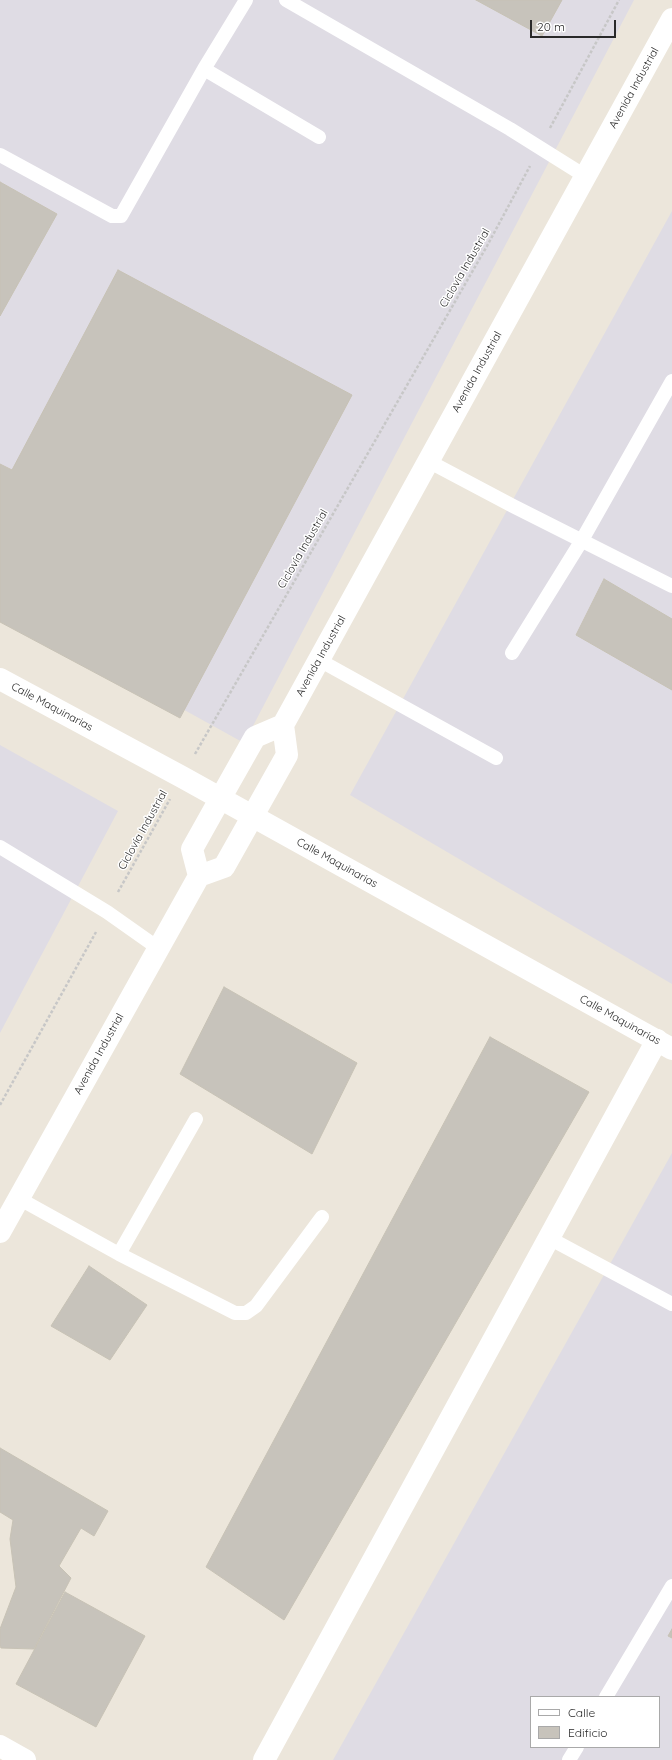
<!DOCTYPE html>
<meta charset="utf-8">
<style>
body{margin:0}
#map{position:relative;width:672px;height:1760px;overflow:hidden;background:#ece6db;font-family:Quicksand,sans-serif}
canvas{display:block}
.legend{position:absolute;left:530px;top:1696px;width:130px;height:52px;box-sizing:border-box;background:#fff;border:1px solid #a9a9a9;margin:0;padding:5px 7px;list-style:none;font-size:12px;color:#292929}
.legend li{display:flex;align-items:center;gap:8px;height:20px}
.legend b{width:20px;border:1px solid #a9a9a9}
.scale{position:absolute;left:530px;top:20px;width:86px;height:18px;box-sizing:border-box;border:2px solid #292929;border-top:0;padding-left:5px;font-size:12px;line-height:14px;white-space:nowrap;color:#292929;-webkit-text-stroke:3px #fff;paint-order:stroke}
</style>
<div id="map">
<canvas width="672" height="1760"></canvas>
<ul class="legend">
<li><b style="height:5px;background:#fff"></b>Calle</li>
<li><b style="height:11px;background:#c7c3bb"></b>Edificio</li>
</ul>
<div class="scale">20 m</div>
</div>
<script>
const g = document.querySelector('canvas').getContext('2d');
g.lineJoin = 'round';
function fillPath(path, color) {
  g.fillStyle = color;
  g.fill(path, 'evenodd');
}
function poly(rows) {
  const path = new Path2D();
  for (const r of rows) {
    path.moveTo(r[0], r[1]);
    for (let i = 2; i < r.length; i += 2) path.lineTo(r[i], r[i + 1]);
  }
  return path;
}
function trace(path, color, width, dash) {
  g.strokeStyle = color;
  g.lineWidth = width;
  g.lineCap = dash ? 'butt' : 'round';
  g.setLineDash(dash || []);
  g.stroke(path);
}
function write(font, color, halo, rows, align = 'center') {
  g.font = font + ' Quicksand,sans-serif';
  g.lineWidth = 3;
  g.setLineDash([]);
  g.textBaseline = 'middle';
  g.strokeStyle = halo;
  g.fillStyle = color;
  for (const [text, x, y, turn = 0] of rows) {
    g.save();
    g.translate(x, y);
    g.rotate((+turn || 0) * Math.PI / 180);
    g.textAlign = isNaN(turn) ? turn : align;
    if (halo) g.strokeText(text, 0, 0);
    g.fillText(text, 0, 0);
    g.restore();
  }
}
fillPath(poly([
 [0,0,634,0,244,743,0,608],
 [672,211,672,984,350,795],
 [0,745,118,811,0,1033],
 [672,1153,672,1760,333,1760],
 [531,1697,659,1697,659,1747,531,1747]
]), '#dfdce4');
const building = poly([
 [476,0,562,0,542,36,476,0],
 [0,182,57,214,0,316,0,182],
 [118,270,352,395,180,718,0,622,0,464,12,470,118,270],
 [604,579,672,619,672,690,576,635,604,579],
 [224,987,357,1063,312,1154,180,1074,224,987],
 [490,1037,589,1092,284,1620,206,1567,490,1037],
 [89,1266,147,1305,110,1360,51,1326,89,1266],
 [0,1448,108,1511,94,1536,81,1528,59,1566,71,1578,34,1649,1,1648,0,1646,0,1629,16,1587,10,1539,13,1520,0,1512,0,1448],
 [65,1592,145,1636,96,1727,16,1684,65,1592],
 [672,1629,672,1638,668,1636,672,1629]
]);
fillPath(building, '#c7c3bb');
trace(building, '#c7c2b5', 1);
trace(poly([
 [550,128,619,0],
 [195,754,487,246,530,166],
 [118,892,170,799],
 [0,1105,96,932]
]), '#c7c7c7', 2.5, [3, 2]);
trace(poly([
 [286,0,510,129,585,176],
 [204,69,319,137],
 [0,155,112,216,121,216,204,69,246,0],
 [428,461,513,506,672,586],
 [512,653,582,540,672,381],
 [319,660,496,758],
 [0,847,107,912,158,948],
 [18,1198,119,1254,235,1313,246,1313,256,1306,322,1217],
 [549,1238,672,1304],
 [119,1254,196,1119],
 [606,1697,672,1586],
 [569,1760,577,1747]
]), '#fff', 14);
trace(poly([
 [264,1760,657,1040]
]), '#fff', 22);
trace(poly([
 [0,679,182,777,672,1049],
 [199,876,192,849,220,799,255,737,283,725],
 [0,1232,199,876,224,867,287,755,283,725,672,19]
]), '#fff', 22);
trace(poly([
 [0,1746,25,1760]
]), '#fff', 22);
write('11px', '#292929', '#fff', [
 ["Avenida Industrial",634,88,-61],
 ["Ciclovía Industrial",465,268,-60],
 ["Avenida Industrial",477,372,-61],
 ["Ciclovía Industrial",303,549,-60],
 ["Avenida Industrial",321,656,-61],
 ["Calle Maquinarias",52,707,28],
 ["Ciclovía Industrial",143,830,-61],
 ["Calle Maquinarias",337,863,29],
 ["Calle Maquinarias",620,1020,29],
 ["Avenida Industrial",99,1054,-61]
]);
</script>
